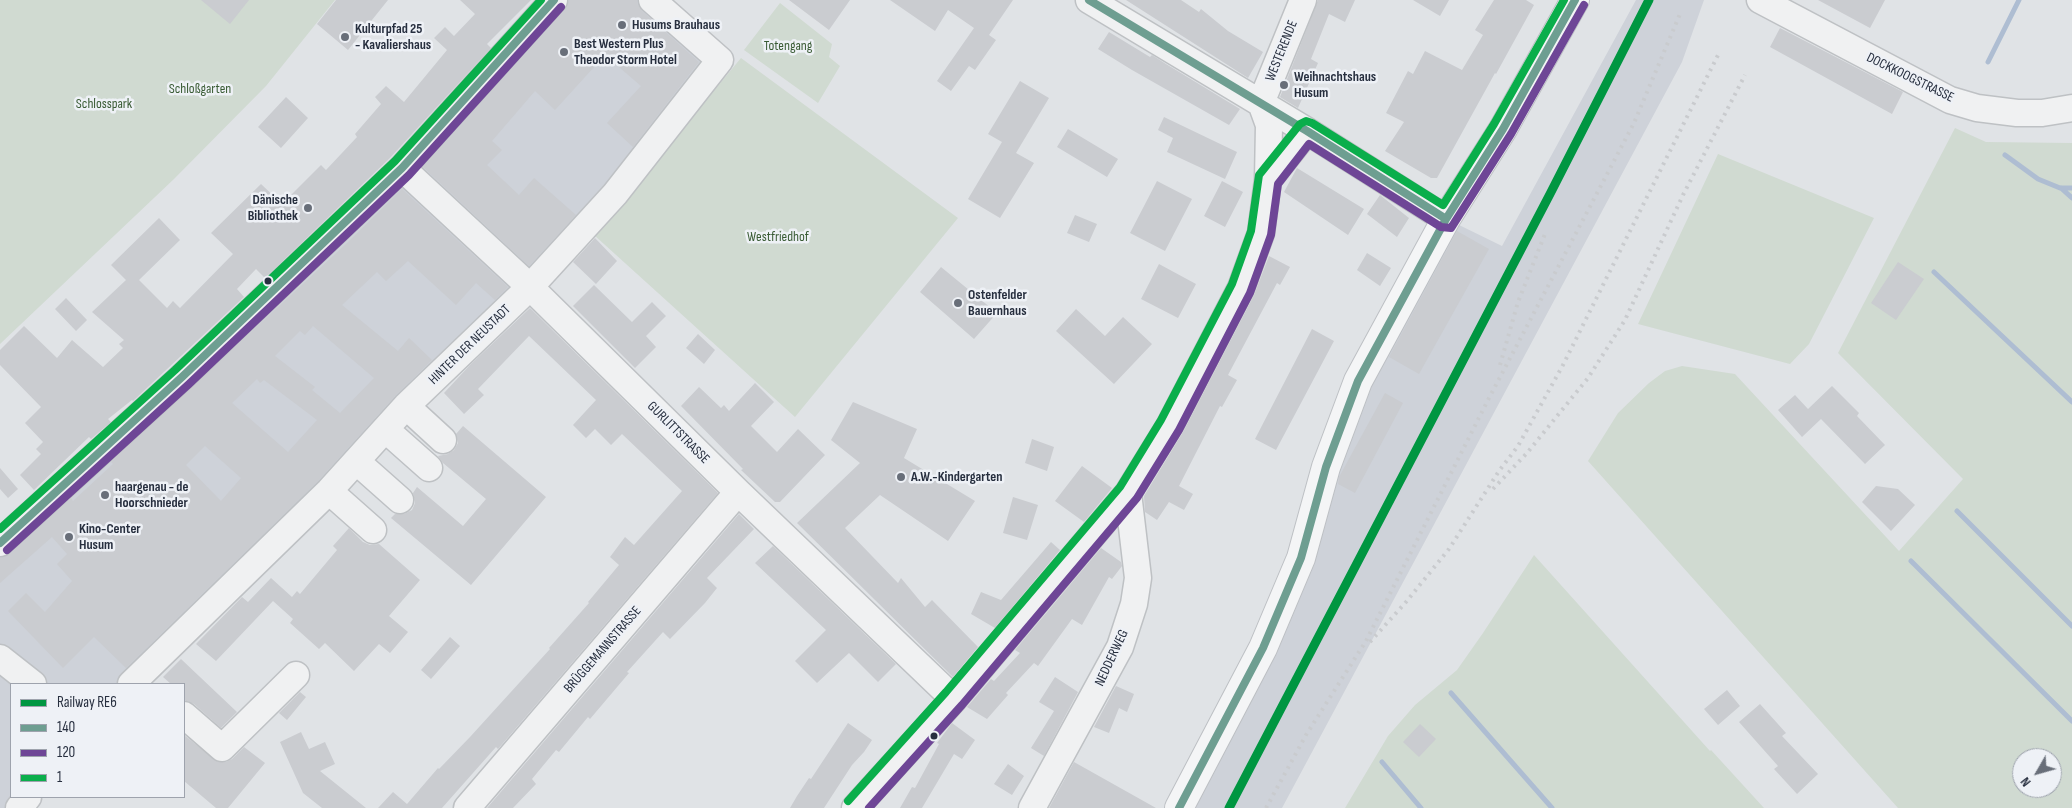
<!DOCTYPE html>
<meta charset="utf-8">
<style>
body{margin:0}
#map{position:relative;width:2072px;height:808px;overflow:hidden;background:#e0e3e6;font-family:"Sofia Sans Condensed",sans-serif}
canvas{display:block}
.legend{position:absolute;left:10px;top:683px;width:175px;height:115px;box-sizing:border-box;background:#eef1f6;border:1px solid #9ea3ad;margin:0;padding:6px 9px;list-style:none;font-size:15px;color:#272f3f}
.legend li{display:flex;align-items:center;gap:10px;height:25px}
.legend b{width:25px;border:1px solid #9ea3ad}
.north{position:absolute;left:2012px;top:748px;width:50px;height:50px;box-sizing:border-box;background:#eef1f6;border:1px solid #9ea3ad;border-radius:50%;rotate:232deg;font-size:14px;font-weight:700;line-height:20px;text-align:center;color:#272f3f}
.north::after{content:'';display:block;margin:auto;width:18px;height:22px;background:#686e79;clip-path:polygon(50% 0,100% 100%,50% 72%,0 100%)}
</style>
<div id="map">
<canvas width="2072" height="808"></canvas>
<ul class="legend">
<li><b style="height:6px;background:#009641"></b>Railway RE6</li>
<li><b style="height:6px;background:#6e9e91"></b>140</li>
<li><b style="height:6px;background:#6e4696"></b>120</li>
<li><b style="height:6px;background:#0aae4b"></b>1</li>
</ul>
<div class="north">N</div>
</div>
<script>
const g = document.querySelector('canvas').getContext('2d');
g.lineJoin = 'round';
function fillPath(path, color) {
  g.fillStyle = color;
  g.fill(path, 'evenodd');
}
function poly(rows) {
  const path = new Path2D();
  for (const r of rows) {
    path.moveTo(r[0], r[1]);
    for (let i = 2; i < r.length; i += 2) path.lineTo(r[i], r[i + 1]);
  }
  return path;
}
function trace(path, color, width, dash) {
  g.strokeStyle = color;
  g.lineWidth = width;
  g.lineCap = dash ? 'butt' : 'round';
  g.setLineDash(dash || []);
  g.stroke(path);
}
function write(font, color, halo, rows, align = 'center') {
  g.font = font + ' "Sofia Sans Condensed",sans-serif';
  g.lineWidth = 5;
  g.setLineDash([]);
  g.textBaseline = 'middle';
  g.strokeStyle = halo;
  g.fillStyle = color;
  for (const [text, x, y, turn = 0] of rows) {
    g.save();
    g.translate(x, y);
    g.rotate((+turn || 0) * Math.PI / 180);
    g.textAlign = isNaN(turn) ? turn : align;
    if (halo) g.strokeText(text, 0, 0);
    g.fillText(text, 0, 0);
    g.restore();
  }
}
fillPath(poly([
 [556,0,648,0,716,60,531,281,408,167],
 [1636,0,1704,0,1682,62,1282,808,1191,808,1367,384,1457,224,1502,246],
 [402,175,525,287,126,684,38,684,0,653,0,549],
 [0,664,25,684,11,684,11,797,15,808,0,808]
]), '#ced2d9');
fillPath(poly([
 [0,0,335,0,266,86,174,179,0,344],
 [780,3,832,44,829,57,840,66,818,103,744,50],
 [741,58,958,218,795,417,594,235],
 [1955,128,1986,142,2072,143,2072,808,1898,808,1588,461,1618,413,1649,383,1665,371,1682,366,1735,374,1899,551,1963,479,1838,353],
 [2022,758,2052,758,2052,788,2022,788],
 [1718,154,1874,218,1809,344,1790,364,1638,324],
 [1534,555,1710,751,1711,750,1764,808,1345,808,1388,736,1415,705,1457,670,1483,633]
]), '#d0dad1');
trace(poly([
 [1988,62,2019,0],
 [2005,155,2038,179,2060,188,2072,188],
 [2061,188,2072,198],
 [1934,272,2072,402],
 [1957,511,2072,626],
 [1911,561,2072,721],
 [1451,693,1552,808],
 [1382,762,1421,808]
]), '#aebdd2', 5);
fillPath(poly([
 [201,0,249,0,230,24],
 [336,0,388,0,348,50,317,24],
 [460,0,531,0,487,44,491,48,390,158,265,278,256,269,237,289,244,297,133,401,132,400,108,419,111,422,91,439,89,437,34,490,20,475,41,454,36,449,43,442,25,423,41,407,0,365,0,350,24,326,57,358,72,340,103,367,123,348,119,344,124,340,92,312,126,280,111,265,159,218,180,240,139,280,167,308,173,301,180,308,233,254,211,233,261,184,282,204,321,165,326,170,357,137,355,134,381,104,375,97,386,86,404,102,447,50,434,38,445,27,454,36,475,14],
 [569,0,637,0,638,5,642,11,699,62,633,147,607,123,641,86,605,55,555,110,535,91,492,141,502,150,487,165,519,195,534,178,576,215,529,266,423,167,565,10],
 [789,0,850,0,829,30],
 [890,0,1013,0,989,35,996,40,975,70,969,66,951,91,937,81,974,28,948,10,935,31],
 [1126,0,1181,0,1199,12,1201,9,1228,31,1263,52,1248,78],
 [1318,0,1355,0,1345,22,1329,14,1311,59,1318,63,1298,108,1280,97],
 [1413,0,1449,0,1440,16],
 [1494,0,1526,0,1534,5,1496,74,1495,73,1437,178,1431,178,1385,151,1404,122,1386,113,1408,71,1413,74,1425,51,1462,70,1483,35,1475,30],
 [1818,0,1885,0,1870,28],
 [1780,28,1903,92,1892,114,1770,47],
 [1109,32,1150,57,1152,55,1166,64,1240,109,1229,125,1132,70,1098,49],
 [1020,81,1049,98,1016,153,1034,163,1000,218,968,199,1002,142,988,134],
 [286,97,308,118,281,148,258,127],
 [1164,117,1237,152,1225,179,1167,152,1173,138,1158,130],
 [1068,129,1118,159,1107,177,1057,147],
 [1297,168,1364,209,1348,235,1284,192],
 [1157,181,1192,199,1165,251,1130,233],
 [1222,181,1243,192,1225,227,1204,216],
 [402,189,508,287,495,300,476,283,456,305,408,261,386,281,377,272,342,305,398,351,409,338,432,360,395,396,318,481,129,665,126,668,94,637,63,668,8,611,26,593,45,612,72,581,57,564,67,554,52,537,0,583,0,558,10,554,71,498,73,501,113,464,111,462,347,243],
 [313,326,374,378,340,413,312,390,315,387,275,356,300,331,305,335],
 [257,379,260,383,264,380,317,420,288,452,232,403],
 [205,446,241,478,221,501,186,465],
 [1380,195,1409,218,1397,237,1367,214],
 [1075,215,1097,224,1089,242,1067,233],
 [1457,231,1489,249,1419,374,1389,357],
 [595,238,617,261,596,284,573,262],
 [1367,253,1391,268,1380,286,1357,270],
 [1269,256,1290,267,1280,285,1277,283,1228,375,1237,380,1222,407,1220,406,1179,486,1193,494,1184,510,1169,502,1157,520,1145,512,1144,496,1183,432,1254,295],
 [1898,262,1924,279,1896,320,1871,303],
 [1159,264,1196,284,1178,318,1141,299],
 [941,267,997,313,974,339,920,292],
 [594,285,632,322,652,302,666,316,646,336,656,347,635,368,573,306],
 [66,298,87,320,76,331,55,309],
 [530,308,718,493,498,749,496,747,442,808,378,808,393,792,407,804,438,768,439,769,470,737,550,649,549,648,589,603,588,602,619,565,610,557,625,537,634,545,682,491,622,434,611,445,595,429,586,438,573,425,596,400,529,336,478,389,484,395,464,414,444,393,470,365],
 [1076,309,1105,336,1123,317,1152,344,1114,384,1056,331],
 [1312,329,1334,341,1276,450,1255,439],
 [698,334,715,350,704,364,686,348],
 [755,383,774,402,751,426,777,452,798,429,825,455,780,502,775,502,741,470,743,469,681,406,699,387,721,408,724,405,729,411],
 [1832,386,1859,413,1857,416,1885,445,1865,464,1821,419,1802,437,1778,410,1795,395,1808,409],
 [1385,393,1403,403,1355,493,1338,484,1339,477],
 [853,402,917,429,904,458,975,501,948,541,880,495,845,528,898,583,901,578,925,607,932,600,978,647,953,677,797,523,860,463,831,440],
 [463,426,546,497,471,585,391,518,395,514,404,514,412,510,415,503,413,493,417,487,463,526,486,499,443,463,438,456,448,454,454,450,458,443,456,434],
 [1032,439,1054,447,1047,471,1025,463],
 [1082,466,1112,488,1084,522,1055,501],
 [0,468,18,489,8,498,0,489],
 [1876,486,1898,489,1915,505,1891,531,1862,502],
 [1013,497,1038,505,1027,540,1003,533],
 [739,514,754,529,707,578,717,588,705,603,670,639,663,632,627,672,629,673,590,719,588,717,559,752,556,750,532,779,536,784,513,808,487,808],
 [349,528,363,542,370,545,379,544,420,580,389,616,408,632,390,653,379,644,354,671,325,643,319,649,290,623,293,619,273,601,216,661,196,644,242,597,248,602,271,578,292,597,297,591,300,594,337,550,333,546],
 [1051,542,1060,550,995,628,971,614,981,592,1001,600],
 [773,546,896,664,878,682,849,653,817,683,795,661,826,630,755,563],
 [1101,548,1121,562,1122,566,1112,579,1109,577,1082,625,1072,619,1038,666,1034,663,1006,693,1008,695,987,719,967,707,991,679,994,681,1020,653,1015,650],
 [450,637,460,646,431,679,421,670],
 [181,659,237,712,221,728,194,704,184,700,184,684,171,684,163,677],
 [1055,677,1078,692,1044,756,1031,748,1054,711,1039,702],
 [1116,686,1134,694,1127,712,1119,708,1109,733,1094,727],
 [1727,690,1740,706,1718,725,1704,709],
 [300,692,306,697,287,720,279,713],
 [1760,704,1786,733,1782,736,1818,774,1797,794,1774,769,1778,766,1739,722],
 [848,723,872,740,864,752,852,765,824,808,790,808,797,796,809,778,811,779],
 [952,723,975,740,962,759,954,754,922,808,900,808,912,787,915,788,939,744,937,743],
 [1420,724,1436,739,1419,757,1403,742],
 [301,732,309,749,325,742,335,764,320,771,366,808,322,808,303,793,280,742],
 [184,735,218,762,226,762,232,759,244,747,265,763,228,808,216,808,184,781],
 [1074,762,1156,808,1049,808],
 [1008,764,1024,776,1012,795,994,784]
]), '#caccd0');
const minor = poly([
 [1089,0,1307,131,1446,219],
 [1760,0,1950,100,1977,108,2017,113,2042,113,2072,108],
 [1261,103,1303,0],
 [1261,103,1269,125,1268,180],
 [402,168,530,287,738,492,954,699],
 [406,406,443,440],
 [385,429,429,468],
 [356,461,400,500],
 [329,491,373,530],
 [0,543,182,377,402,168,554,0],
 [0,658,33,684],
 [131,684,329,491,406,406,530,287,615,194,720,60,652,0],
 [184,715,222,748,296,675],
 [19,808,28,797],
 [467,808,738,492],
 [855,808,954,699,1128,493,1170,425,1241,288,1261,233,1268,180,1307,131],
 [1032,808,1120,647,1134,604,1138,578,1128,493]
]);
const major = poly([
 [1179,808,1263,648,1301,558,1326,467,1358,381,1446,219,1503,129,1575,0]
]);
trace(minor, '#bec1c4', 29);
trace(major, '#bdc0c4', 30);
trace(minor, '#f0f1f2', 26);
trace(major, '#f4f5f6', 28);
trace(poly([
 [1500,365,1518,302,1545,234],
 [1493,489,1527,453,1588,378,1625,320,1683,195,1745,75],
 [1370,642,1406,602,1449,549,1499,471,1518,446,1563,365,1718,55],
 [1266,808,1306,735,1366,641,1488,400,1634,123,1680,14]
]), '#c9cbce', 4, [2.5, 5]);
trace(poly([
 [1089,0,1307,131,1446,219],
 [0,543,182,377,402,168,554,0],
 [1179,808,1263,648,1301,558,1326,467,1358,381,1446,219,1503,129,1575,0]
]), '#6e9e91', 8);
trace(poly([
 [7,550,189,384,409,175,561,7],
 [869,808,962,705,1137,498,1179,430,1250,293,1271,235,1278,184,1309,144,1441,227,1451,228,1511,134,1584,5]
]), '#6e4696', 8);
trace(poly([
 [0,529,175,370,395,161,541,0],
 [848,801,946,692,1120,487,1161,420,1232,284,1251,231,1259,175,1300,124,1306,121,1312,123,1443,205,1494,124,1564,0]
]), '#0aae4b', 8);
trace(poly([
 [1229,808,1550,194,1649,0]
]), '#009641', 9);
for (const [x, y, r, color] of [
 [622,25,5,"#686e79"],
 [345,37,5,"#686e79"],
 [564,52,5,"#686e79"],
 [1284,85,5,"#686e79"],
 [308,208,5,"#686e79"],
 [268,281,4.5,"#272f3f"],
 [958,303,5,"#686e79"],
 [901,477,5,"#686e79"],
 [105,495,5,"#686e79"],
 [69,537,5,"#686e79"],
 [934,736,4.5,"#272f3f"]
]) {
  const dot = new Path2D();
  dot.arc(x, y, r, 0, 2 * Math.PI);
  g.fillStyle = color;
  g.fill(dot);
  trace(dot, '#eef1f6', 2);
}
write('bold 14px', '#272f3f', '#eef1f6', [
 ["Husums Brauhaus",632,25],
 ["Kulturpfad 25",355,29],
 ["- Kavaliershaus",355,45],
 ["Best Western Plus",574,44],
 ["Theodor Storm Hotel",574,60],
 ["Weihnachtshaus",1294,77],
 ["Husum",1294,93],
 ["Dänische",298,200,"right"],
 ["Bibliothek",298,216,"right"],
 ["Ostenfelder",968,295],
 ["Bauernhaus",968,311],
 ["A.W.-Kindergarten",911,477],
 ["haargenau - de",115,487],
 ["Hoorschnieder",115,503],
 ["Kino-Center",79,529],
 ["Husum",79,545]
], 'left');
write('14px', '#395b34', '#eef1f6', [
 ["Totengang",788,46],
 ["Schloßgarten",200,89],
 ["Schlosspark",104,104],
 ["Westfriedhof",778,237]
]);
write('14px', '#272f3f', '#eef1f6', [
 ["WESTERENDE",1282,51,-68],
 ["DOCKKOOGSTRASSE",1910,78,26],
 ["HINTER DER NEUSTADT",470,345,-44],
 ["GURLITTSTRASSE",678,433,45],
 ["BRÜGGEMANNSTRASSE",603,650,-49],
 ["NEDDERWEG",1112,658,-65]
]);
</script>
